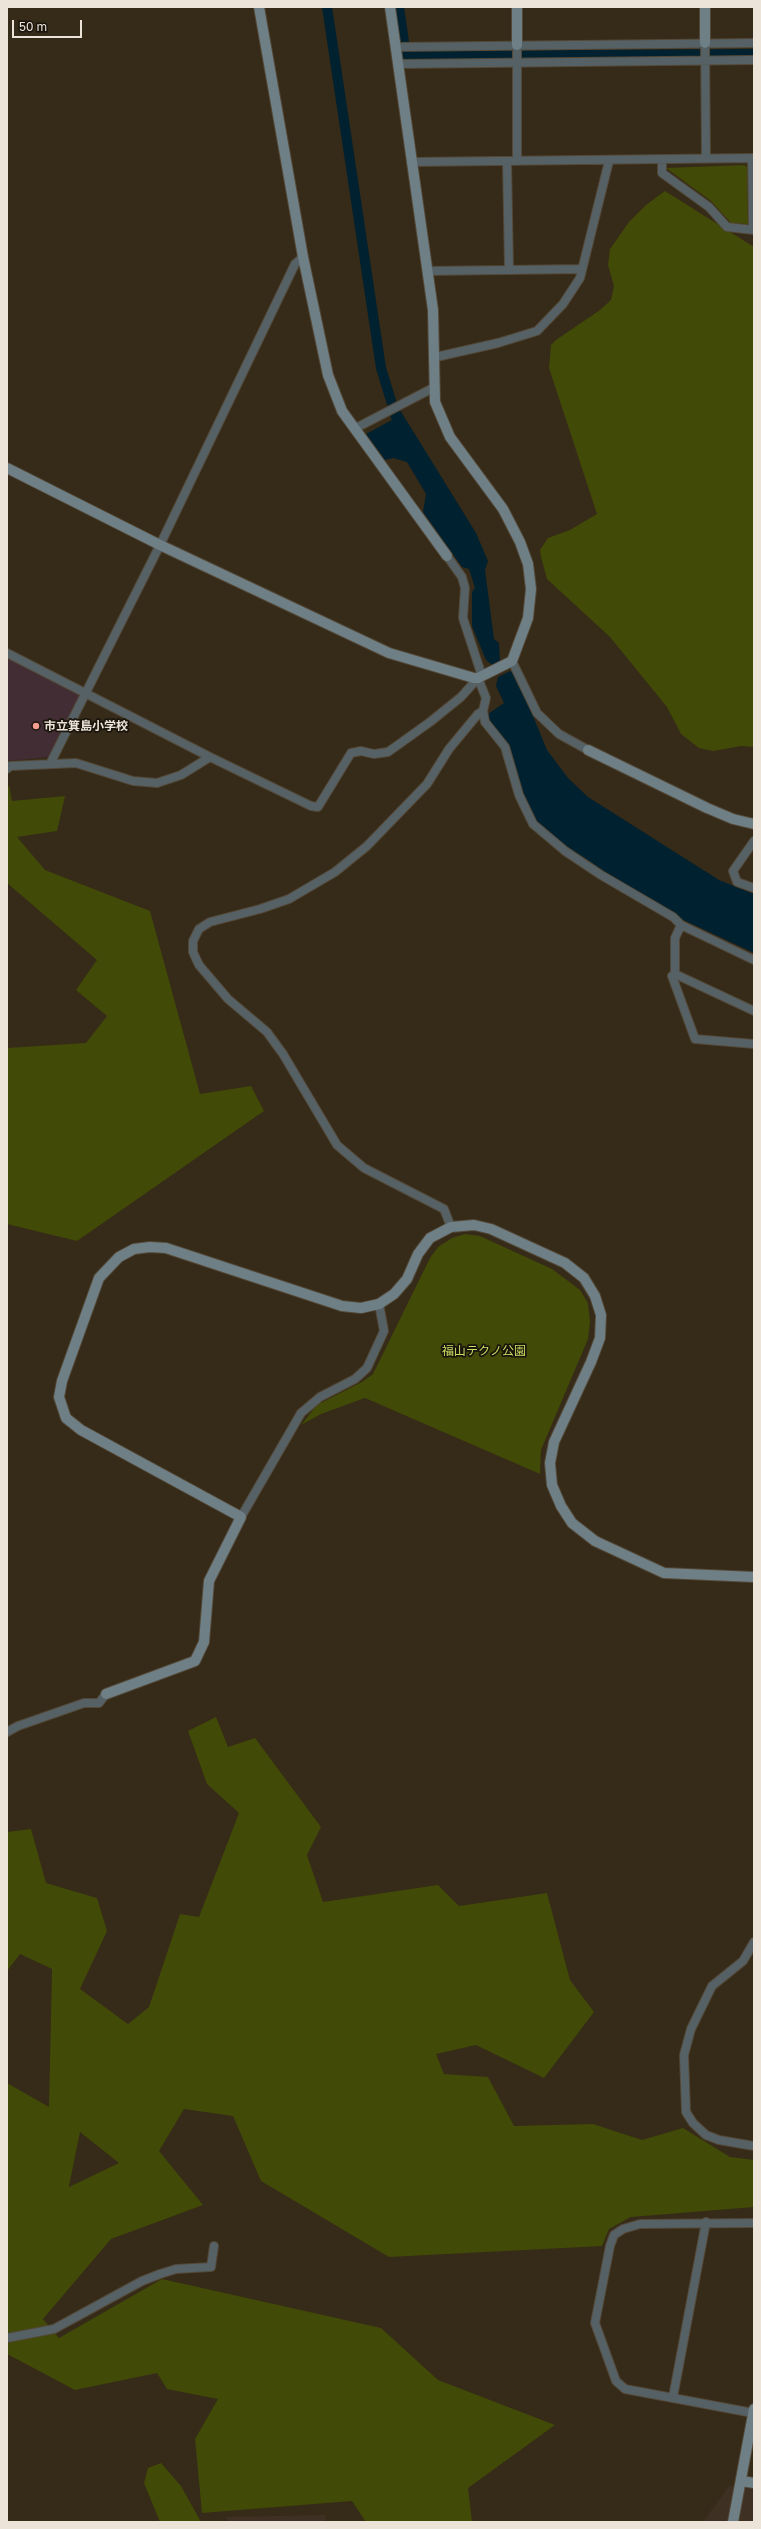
<!DOCTYPE html>
<meta charset="utf-8">
<style>
body{margin:0}
#map{position:relative;width:761px;height:2529px;overflow:hidden;background:#362a18;font-family:"Golos Text",sans-serif}
canvas{display:block}
.frame{position:absolute;inset:0;border:8px solid #ece4d9;pointer-events:none}
.scale{position:absolute;left:12px;top:20px;width:70px;height:18px;box-sizing:border-box;border:2px solid #ece4d9;border-top:0;padding-left:5px;font-size:12px;line-height:14px;white-space:nowrap;color:#ece4d9;-webkit-text-stroke:3px #19140c;paint-order:stroke}
</style>
<div id="map">
<canvas width="761" height="2529"></canvas>
<div class="frame"></div>
<div class="scale">50 m</div>
</div>
<script>
const g = document.querySelector('canvas').getContext('2d');
g.lineJoin = 'round';
function fillPath(path, color) {
  g.fillStyle = color;
  g.fill(path, 'evenodd');
}
function poly(rows) {
  const path = new Path2D();
  for (const r of rows) {
    path.moveTo(r[0], r[1]);
    for (let i = 2; i < r.length; i += 2) path.lineTo(r[i], r[i + 1]);
  }
  return path;
}
function trace(path, color, width, dash) {
  g.strokeStyle = color;
  g.lineWidth = width;
  g.lineCap = dash ? 'butt' : 'round';
  g.setLineDash(dash || []);
  g.stroke(path);
}
function write(font, color, halo, rows, align = 'center') {
  g.font = font + ' "Golos Text","Noto Sans JP",sans-serif';
  g.lineWidth = 3.5;
  g.setLineDash([]);
  g.textBaseline = 'middle';
  g.strokeStyle = halo;
  g.fillStyle = color;
  for (const [text, x, y, turn = 0] of rows) {
    g.save();
    g.translate(x, y);
    g.rotate((+turn || 0) * Math.PI / 180);
    g.textAlign = isNaN(turn) ? turn : align;
    if (halo) g.strokeText(text, 0, 0);
    g.fillText(text, 0, 0);
    g.restore();
  }
}
fillPath(poly([
 [729,2486,754,2490,754,2522,703,2522],
 [325,2515,326,2522,228,2522,226,2517]
]), '#3f3024');
fillPath(poly([
 [7,656,80,695,50,757,7,761]
]), '#412d33');
fillPath(poly([
 [744,165,747,167,748,224,731,223,711,201,666,168],
 [665,191,754,247,754,747,741,746,713,751,699,748,681,734,667,707,610,637,547,579,541,557,540,550,548,538,570,530,597,514,549,368,551,345,556,340,600,310,611,300,614,286,608,265,610,249,629,222,646,205],
 [9,785,12,801,65,796,57,831,17,837,45,870,150,911,200,1094,251,1086,264,1111,77,1241,7,1224,7,1048,86,1043,107,1016,76,990,97,960,7,883,7,790],
 [465,1234,480,1236,552,1269,580,1290,588,1303,590,1322,588,1339,541,1450,540,1474,365,1398,321,1414,301,1425,317,1405,362,1382,373,1374,430,1258,438,1247,452,1238],
 [216,1717,228,1747,255,1738,321,1827,307,1855,323,1902,438,1885,459,1906,547,1893,570,1980,594,2012,544,2078,476,2045,436,2054,444,2074,488,2077,514,2126,593,2124,642,2140,683,2128,730,2157,754,2160,754,2207,631,2217,609,2229,602,2246,389,2257,261,2181,233,2116,184,2109,159,2151,203,2205,111,2239,43,2319,59,2338,162,2279,381,2328,438,2380,555,2425,468,2488,472,2522,366,2522,352,2501,202,2513,195,2439,218,2399,167,2389,157,2373,75,2390,7,2354,7,2083,49,2107,52,1969,20,1954,7,1971,7,1832,31,1829,46,1883,97,1898,107,1931,80,1989,128,2024,149,2007,180,1914,199,1917,239,1813,207,1784,188,1731],
 [80,2132,119,2163,69,2187,69,2186],
 [161,2463,181,2486,201,2522,160,2522,144,2483,148,2468]
]), '#414a07');
fillPath(poly([
 [400,410,476,533,488,561,485,570,494,639,499,643,500,662,492,665,486,660,472,626,472,592,475,588,469,569,462,567,423,512,426,494,407,462,393,458,385,460,366,434,392,420,391,414],
 [510,671,516,675,547,750,568,778,588,797,719,880,754,894,754,953,679,918,595,868,563,846,531,818,506,741,489,722,488,714,504,703,496,686,498,677]
]), '#00212f');
trace(poly([
 [327,7,381,368,396,417],
 [399,7,406,56,754,54]
]), '#00212f', 10);
const street = poly([
 [705,43,706,158],
 [396,47,754,43],
 [398,64,754,60],
 [752,158,753,230],
 [662,160,662,173,709,207,727,227,754,230],
 [507,161,509,269],
 [517,161,517,45],
 [411,162,754,158],
 [427,271,582,269],
 [436,357,498,343,537,331,563,304,580,278,609,161],
 [354,429,433,388],
 [447,556,462,577,465,588,463,618,482,676],
 [7,653,210,757],
 [512,661,537,713,559,734,588,750],
 [51,762,160,545,295,264,303,257],
 [7,769,10,766,76,763,133,781,157,783,181,775,210,757,311,806,318,807,351,753,361,751,374,754,388,752,430,722,461,697,478,678,486,698,483,711,485,722,505,747,519,795,533,824,565,851,601,875,673,917,681,925,754,960],
 [754,841,733,871,737,882,754,888],
 [681,925,675,938,675,974,754,1011],
 [675,974,672,976,695,1039,754,1044],
 [451,1227,444,1209,364,1168,337,1145,283,1054,267,1032,228,999,199,965,193,952,193,941,199,929,210,922,260,909,289,899,335,872,367,846,427,784,449,749,478,714,483,711],
 [241,1517,301,1413,320,1397,355,1379,367,1368,384,1331,379,1304],
 [7,1732,18,1726,84,1703,99,1703,106,1694],
 [754,1942,743,1961,712,1986,691,2029,684,2055,686,2112,693,2123,706,2135,719,2140,754,2146],
 [7,2338,54,2329,142,2281,160,2274,176,2269,211,2267,214,2246],
 [673,2397,706,2222],
 [753,2413,625,2389,616,2381,595,2323,610,2246,614,2235,623,2229,640,2224,754,2223]
]);
const secondary = poly([
 [259,7,303,257,328,375,342,411,447,556],
 [705,43,705,7],
 [517,45,517,7],
 [7,468,160,545,389,653,474,678,478,678,512,661,528,618,531,589,528,564,520,542,503,509,450,437,435,402,433,310,390,7],
 [588,750,707,808,733,819,754,824],
 [106,1694,195,1661,204,1642,209,1581,241,1517,81,1430,66,1418,59,1397,62,1381,99,1278,119,1257,134,1249,150,1247,166,1248,342,1306,361,1308,379,1304,394,1294,407,1279,418,1254,430,1238,451,1227,474,1225,491,1229,565,1263,584,1278,595,1296,601,1315,600,1338,591,1362,554,1442,550,1463,552,1485,561,1506,572,1523,595,1541,664,1573,754,1577],
 [741,2481,754,2483],
 [733,2522,754,2409]
]);
trace(street, '#534837', 10);
trace(secondary, '#534837', 12);
trace(street, '#566166', 8);
trace(secondary, '#6e7f86', 10);
for (const [x, y, r, color] of [
 [36,726,4,"#f59c90"]
]) {
  const dot = new Path2D();
  dot.arc(x, y, r, 0, 2 * Math.PI);
  g.fillStyle = color;
  g.fill(dot);
  trace(dot, '#19140c', 1.5);
}
write('bold 12px', '#ece4d9', '#19140c', [
 ["市立箕島小学校",44,726]
], 'left');
write('12px', '#c9df63', '#19140c', [
 ["福山テクノ公園",484,1351]
]);
</script>
